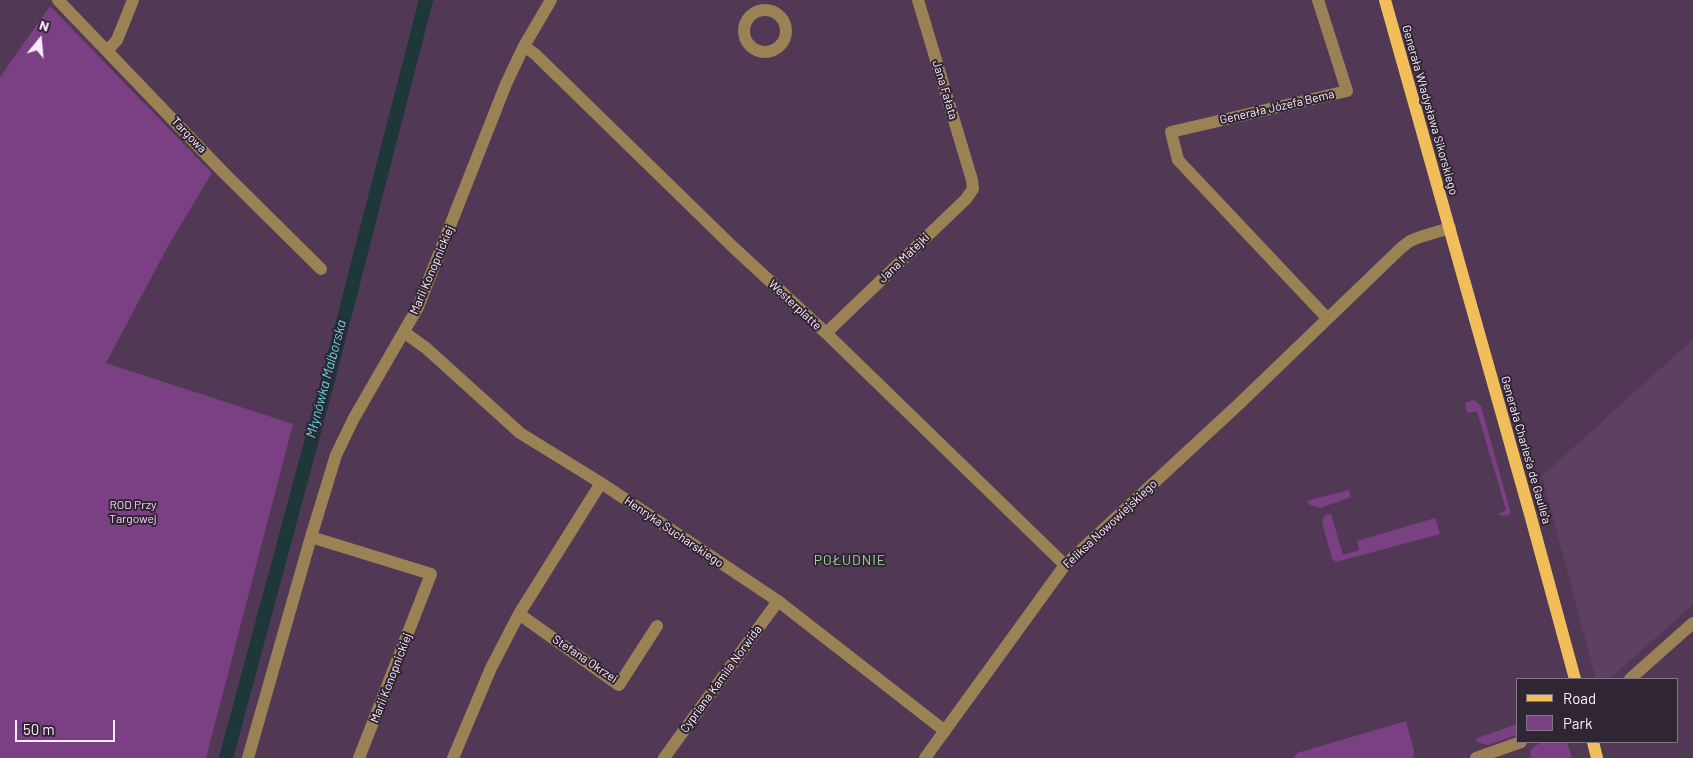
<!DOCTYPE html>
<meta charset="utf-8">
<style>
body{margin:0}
#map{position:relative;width:1693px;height:758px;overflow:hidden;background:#513855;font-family:Barlow,sans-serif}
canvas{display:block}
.legend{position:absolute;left:1516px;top:678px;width:162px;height:65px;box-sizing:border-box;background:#302532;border:1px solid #827584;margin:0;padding:6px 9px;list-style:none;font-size:15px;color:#fcecfe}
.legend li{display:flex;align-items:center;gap:10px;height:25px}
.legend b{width:25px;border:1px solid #827584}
.north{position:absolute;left:15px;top:15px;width:50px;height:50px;-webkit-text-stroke:4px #302532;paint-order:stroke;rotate:17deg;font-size:14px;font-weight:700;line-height:20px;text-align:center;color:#fcecfe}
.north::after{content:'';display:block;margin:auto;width:18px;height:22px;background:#fcecfe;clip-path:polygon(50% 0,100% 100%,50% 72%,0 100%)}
.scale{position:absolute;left:15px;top:720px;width:100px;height:22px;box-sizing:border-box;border:2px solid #fcecfe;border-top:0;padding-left:6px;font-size:15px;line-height:18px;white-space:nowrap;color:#fcecfe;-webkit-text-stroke:4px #302532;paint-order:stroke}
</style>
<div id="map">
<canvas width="1693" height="758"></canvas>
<ul class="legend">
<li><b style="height:6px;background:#f1bf5a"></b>Road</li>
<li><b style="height:14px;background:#7b3f84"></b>Park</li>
</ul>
<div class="north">N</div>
<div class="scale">50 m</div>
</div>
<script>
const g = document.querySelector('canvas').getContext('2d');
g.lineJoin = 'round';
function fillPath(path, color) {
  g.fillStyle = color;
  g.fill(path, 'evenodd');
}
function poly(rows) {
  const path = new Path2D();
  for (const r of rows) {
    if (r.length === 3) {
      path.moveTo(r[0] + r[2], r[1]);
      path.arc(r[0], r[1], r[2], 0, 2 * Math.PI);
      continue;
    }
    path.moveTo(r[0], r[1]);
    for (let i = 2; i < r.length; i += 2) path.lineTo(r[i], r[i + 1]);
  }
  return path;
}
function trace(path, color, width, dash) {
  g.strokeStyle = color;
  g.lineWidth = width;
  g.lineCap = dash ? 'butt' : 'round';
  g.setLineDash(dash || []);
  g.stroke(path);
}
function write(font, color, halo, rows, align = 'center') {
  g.font = font + ' Barlow,sans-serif';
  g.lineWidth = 4;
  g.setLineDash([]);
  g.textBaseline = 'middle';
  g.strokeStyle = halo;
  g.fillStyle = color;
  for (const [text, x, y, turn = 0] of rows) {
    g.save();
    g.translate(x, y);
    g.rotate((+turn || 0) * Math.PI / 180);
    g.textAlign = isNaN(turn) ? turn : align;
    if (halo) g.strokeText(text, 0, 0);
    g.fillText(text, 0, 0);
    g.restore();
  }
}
fillPath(poly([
 [1693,339,1693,605,1609,679,1596,679,1542,476]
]), '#5e4062');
fillPath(poly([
 [50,6,212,173,167,248,106,363,293,424,206,758,0,758,0,77],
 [1474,400,1481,406,1511,514,1502,516,1497,514,1506,510,1477,411,1468,413,1465,407,1466,402],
 [1349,490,1351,497,1320,508,1310,505,1306,501],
 [1331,514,1343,555,1359,550,1357,541,1435,518,1440,534,1336,562,1332,559,1322,522,1324,516],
 [1406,721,1414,751,1413,758,1294,758,1297,753],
 [1517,724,1517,735,1488,745,1479,743,1475,739],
 [1541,742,1567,742,1572,758,1530,758,1531,749]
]), '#7b3f84');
trace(poly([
 [226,758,329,376,426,0]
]), '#1e3739', 14);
trace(poly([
 [58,0,223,172,321,269],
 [1318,0,1347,91,1171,132,1178,160,1327,318],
 [765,31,21],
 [524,46,535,54,733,247,826,333,1065,565],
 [107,51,117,40,133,0],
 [405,333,426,348,520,433,601,483,778,601,945,731],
 [826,333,966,199,973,189,972,180,918,0],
 [311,537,431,574,359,758],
 [519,614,619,685,657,626],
 [1630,679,1693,623],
 [248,758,311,537,336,455,354,418,418,307,506,84,524,46,551,0],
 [453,758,491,668,519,614,601,483],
 [664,758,778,601],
 [925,758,1065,565,1239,404,1401,248,1410,241,1420,237,1450,228],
 [1476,758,1521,742]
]), '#9b8255', 12);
trace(poly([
 [1385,0,1530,514,1575,679],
 [1593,742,1597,758]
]), '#f1bf5a', 12);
write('12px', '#fcecfe', '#302532', [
 ["Jana Fałata",945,90,73],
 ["Generała Józefa Bema",1277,107,-13],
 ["Generała Władysława Sikorskiego",1430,110,74],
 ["Targowa",189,135,46],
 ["Jana Matejki",904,258,-44],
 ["Marii Konopnickiej",432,270,-67],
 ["Westerplatte",795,305,43],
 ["Generała Charles'a de Gaulle'a",1526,450,74],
 ["Feliksa Nowowiejskiego",1110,524,-43],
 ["Henryka Sucharskiego",674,532,34],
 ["Stefana Okrzei",585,659,34],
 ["Marii Konopnickiej",391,678,-69],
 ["Cypriana Kamila Norwida",721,679,-54]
]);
write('12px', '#f7cffc', '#302532', [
 ["ROD Przy",133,505],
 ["Targowej",133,519]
]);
write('italic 14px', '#5ad7e1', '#302532', [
 ["Młynówka Malborska",326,379,-75]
]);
g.letterSpacing = '1px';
write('14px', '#9ed599', '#302532', [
 ["POŁUDNIE",850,560]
]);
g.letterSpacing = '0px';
</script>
